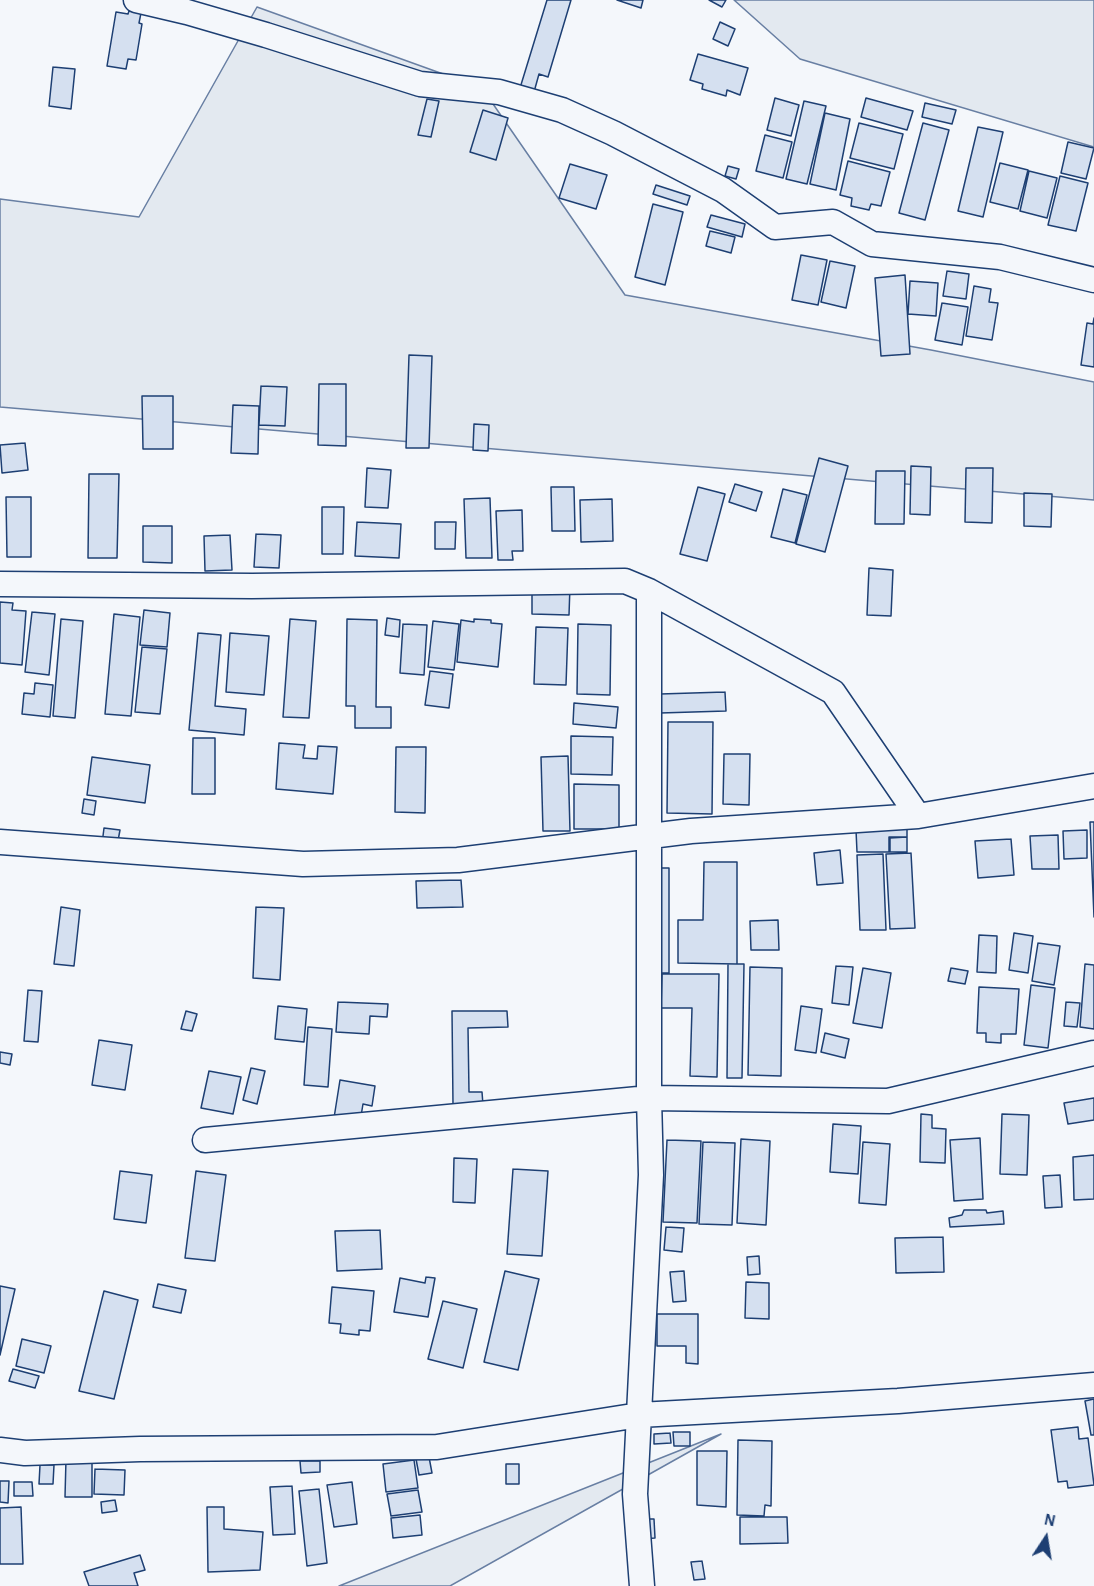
<!DOCTYPE html>
<style>
body{margin:0}
#map{position:relative;width:1094px;height:1586px;overflow:hidden;background:#f4f7fb;font-family:"Alegreya Sans",sans-serif}
canvas{display:block}
.north{position:absolute;left:1016px;top:1508px;width:60px;height:60px;-webkit-text-stroke:4px #f4f7fb;paint-order:stroke;rotate:12deg;font-size:16px;font-weight:700;line-height:24px;text-align:center;color:#1d3f73}
.north::after{content:'';display:block;margin:auto;width:21px;height:27px;background:#1d3f73;clip-path:polygon(50% 0,100% 100%,50% 72%,0 100%)}
</style>
<div id="map">
<canvas width="1094" height="1586"></canvas>
<div class="north">N</div>
</div>
<script>
const g = document.querySelector('canvas').getContext('2d');
g.lineJoin = 'round';
function fillPath(path, color) {
  g.fillStyle = color;
  g.fill(path, 'evenodd');
}
function poly(rows) {
  const path = new Path2D();
  for (const r of rows) {
    path.moveTo(r[0], r[1]);
    for (let i = 2; i < r.length; i += 2) path.lineTo(r[i], r[i + 1]);
  }
  return path;
}
function trace(path, color, width, dash) {
  g.strokeStyle = color;
  g.lineWidth = width;
  g.lineCap = dash ? 'butt' : 'round';
  g.setLineDash(dash || []);
  g.stroke(path);
}
const green = poly([
 [734,0,1094,0,1094,147,800,59,734,0],
 [257,7,482,88,625,295,931,350,1094,382,1094,500,0,407,0,199,139,217,257,7],
 [721,1434,450,1586,339,1586,721,1434]
]);
fillPath(green, '#e3e9f0');
trace(green, '#687fa3', 1.5);
const building = poly([
 [547,0,571,0,548,77,539,74,534,92,520,88,547,0],
 [617,0,643,0,641,8,617,0],
 [709,0,726,0,722,7,709,0],
 [129,11,141,13,139,23,142,24,136,60,128,59,126,69,107,66,116,12,128,14,129,11],
 [720,22,735,29,728,46,713,39,720,22],
 [698,54,748,68,740,95,727,90,726,96,702,89,703,84,690,80,698,54],
 [53,67,75,69,71,109,49,106,53,67],
 [775,98,799,105,791,136,767,130,775,98],
 [866,98,913,111,907,130,861,117,866,98],
 [427,99,439,101,431,137,418,135,427,99],
 [804,101,826,106,807,184,786,179,804,101],
 [925,103,956,110,952,124,922,117,925,103],
 [483,110,508,118,496,160,470,152,483,110],
 [825,113,850,119,836,190,810,184,825,113],
 [859,123,903,134,894,169,850,158,859,123],
 [923,123,949,130,925,220,899,213,923,123],
 [978,127,1003,132,983,217,958,211,978,127],
 [765,135,792,142,783,178,756,171,765,135],
 [1068,142,1094,148,1086,179,1061,173,1068,142],
 [848,161,890,172,881,206,871,204,869,210,851,206,852,198,840,195,848,161],
 [1000,163,1028,170,1018,209,990,202,1000,163],
 [570,164,607,175,596,209,559,198,570,164],
 [728,166,739,169,736,179,725,176,728,166],
 [1029,171,1057,178,1047,218,1020,211,1029,171],
 [1060,176,1088,183,1076,231,1048,225,1060,176],
 [656,185,690,196,687,205,653,194,656,185],
 [653,204,683,212,665,285,635,277,653,204],
 [711,215,745,224,742,237,707,227,711,215],
 [710,231,735,237,731,253,706,246,710,231],
 [801,255,827,260,818,305,792,300,801,255],
 [830,261,855,266,846,308,821,302,830,261],
 [947,271,969,274,966,299,943,296,947,271],
 [905,275,910,354,881,356,875,278,905,275],
 [910,281,938,283,936,316,908,314,910,281],
 [974,286,991,289,989,302,998,303,992,340,966,336,974,286],
 [942,303,968,307,962,345,935,340,942,303],
 [1094,318,1094,367,1081,365,1087,323,1093,324,1094,318],
 [409,355,432,356,429,448,406,448,409,355],
 [319,384,346,384,346,446,318,445,319,384],
 [261,386,287,387,285,426,259,425,261,386],
 [142,396,173,396,173,449,143,449,142,396],
 [233,405,259,406,258,454,231,453,233,405],
 [474,424,489,425,488,451,473,450,474,424],
 [25,443,28,470,2,473,0,445,25,443],
 [819,458,848,466,825,552,796,544,819,458],
 [911,466,931,467,930,515,910,514,911,466],
 [367,468,391,470,388,508,365,507,367,468],
 [966,468,993,468,992,523,965,522,966,468],
 [876,471,905,471,904,524,875,524,876,471],
 [89,474,119,474,117,558,88,558,89,474],
 [735,484,762,492,756,511,729,502,735,484],
 [551,487,574,487,575,531,552,531,551,487],
 [698,487,725,494,707,561,680,554,698,487],
 [783,489,807,495,795,543,771,537,783,489],
 [1024,493,1052,494,1051,527,1024,526,1024,493],
 [6,497,31,497,31,557,7,557,6,497],
 [490,498,492,558,466,558,464,499,490,498],
 [612,499,613,541,581,542,580,500,612,499],
 [322,507,344,507,343,554,322,554,322,507],
 [522,510,523,551,512,551,513,560,498,560,496,511,522,510],
 [357,522,401,524,399,558,355,556,357,522],
 [435,522,456,522,455,549,435,549,435,522],
 [143,526,172,526,172,563,143,562,143,526],
 [256,534,281,535,279,568,254,567,256,534],
 [230,535,232,570,205,571,204,536,230,535],
 [869,568,893,570,891,616,867,615,869,568],
 [532,585,570,586,569,615,532,614,532,585],
 [0,602,13,603,12,610,26,611,22,665,0,663,0,602],
 [144,610,170,613,167,647,140,645,144,610],
 [32,612,55,614,49,675,25,672,32,612],
 [114,614,140,617,131,716,105,714,114,614],
 [387,618,400,620,399,637,385,635,387,618],
 [61,619,83,621,75,718,53,716,61,619],
 [290,619,316,621,309,718,283,717,290,619],
 [347,619,377,620,376,707,391,707,391,728,355,728,355,706,346,706,347,619],
 [474,619,491,620,491,623,502,624,498,667,457,662,461,620,474,622,474,619],
 [433,621,459,624,454,670,428,667,433,621],
 [403,624,427,625,424,675,400,673,403,624],
 [578,624,611,625,610,695,577,694,578,624],
 [536,627,568,628,566,685,534,684,536,627],
 [198,633,221,635,215,706,246,709,244,735,189,730,198,633],
 [230,633,269,636,264,695,226,692,230,633],
 [142,647,167,649,160,714,135,712,142,647],
 [430,671,453,674,449,708,425,705,430,671],
 [35,683,53,685,50,717,22,714,24,693,34,694,35,683],
 [725,692,726,711,660,713,660,694,725,692],
 [574,703,618,707,616,728,573,724,574,703],
 [668,722,713,722,712,814,667,813,668,722],
 [571,736,613,737,612,775,571,774,571,736],
 [193,738,215,738,215,794,192,794,193,738],
 [279,743,305,745,303,758,317,759,318,746,337,747,333,794,276,789,279,743],
 [396,747,426,747,425,813,395,812,396,747],
 [724,754,750,754,749,805,723,804,724,754],
 [568,756,570,831,543,831,541,757,568,756],
 [92,757,150,765,145,803,87,795,92,757],
 [574,784,619,785,619,829,574,829,574,784],
 [84,799,96,801,94,815,82,813,84,799],
 [1090,822,1094,822,1094,917,1090,822],
 [104,828,120,830,117,846,102,844,104,828],
 [907,829,907,837,889,837,889,852,857,852,856,830,907,829],
 [1087,830,1087,858,1064,859,1063,831,1087,830],
 [1058,835,1059,869,1032,869,1030,836,1058,835],
 [907,837,907,852,890,852,890,838,907,837],
 [1011,839,1014,875,978,878,975,841,1011,839],
 [840,850,843,883,817,885,814,853,840,850],
 [911,853,915,928,890,929,886,854,911,853],
 [883,854,886,930,860,930,857,855,883,854],
 [704,862,737,862,737,964,678,963,678,920,703,920,704,862],
 [655,868,669,868,669,973,654,973,655,868],
 [461,880,463,907,417,908,416,881,461,880],
 [61,907,80,910,74,966,54,964,61,907],
 [256,907,284,908,280,980,253,978,256,907],
 [778,920,779,950,751,950,750,921,778,920],
 [1014,933,1033,936,1028,973,1009,970,1014,933],
 [979,935,997,936,996,973,977,972,979,935],
 [1038,943,1060,946,1054,985,1032,981,1038,943],
 [728,964,744,964,742,1078,727,1078,728,964],
 [1085,964,1094,965,1094,1029,1080,1027,1085,964],
 [836,966,853,967,849,1005,832,1003,836,966],
 [750,967,782,968,781,1076,748,1075,750,967],
 [863,968,891,973,882,1028,853,1023,863,968],
 [951,968,968,971,965,984,948,981,951,968],
 [662,974,719,974,717,1077,690,1076,692,1008,661,1008,662,974],
 [1031,985,1055,988,1048,1048,1024,1045,1031,985],
 [979,987,1019,989,1016,1034,1001,1034,1001,1043,986,1042,986,1033,977,1033,979,987],
 [28,990,42,991,38,1042,24,1041,28,990],
 [338,1002,388,1004,387,1017,370,1016,369,1034,336,1032,338,1002],
 [1066,1002,1080,1003,1077,1027,1064,1026,1066,1002],
 [278,1006,307,1009,304,1042,275,1039,278,1006],
 [801,1006,822,1009,816,1053,795,1050,801,1006],
 [186,1011,197,1014,192,1031,181,1029,186,1011],
 [452,1011,507,1011,508,1027,468,1028,469,1092,482,1092,483,1105,453,1105,452,1011],
 [308,1027,332,1029,328,1087,304,1085,308,1027],
 [825,1033,849,1039,845,1058,821,1052,825,1033],
 [99,1040,132,1045,125,1090,92,1085,99,1040],
 [0,1052,12,1054,10,1065,0,1063,0,1052],
 [251,1068,265,1071,257,1104,243,1100,251,1068],
 [209,1071,241,1077,233,1114,201,1108,209,1071],
 [340,1080,375,1086,372,1106,363,1104,360,1122,334,1118,340,1080],
 [1094,1098,1094,1120,1068,1124,1064,1103,1094,1098],
 [921,1114,932,1115,932,1128,946,1129,945,1163,920,1162,921,1114],
 [1002,1114,1029,1115,1027,1175,1000,1174,1002,1114],
 [833,1124,861,1126,858,1174,830,1172,833,1124],
 [980,1138,983,1199,954,1201,950,1140,980,1138],
 [741,1139,770,1141,766,1225,737,1223,741,1139],
 [667,1140,701,1141,697,1223,663,1222,667,1140],
 [703,1142,735,1143,732,1225,699,1224,703,1142],
 [863,1142,890,1144,886,1205,859,1203,863,1142],
 [1094,1155,1094,1199,1074,1200,1073,1157,1094,1155],
 [454,1158,477,1159,475,1203,453,1202,454,1158],
 [513,1169,548,1171,542,1256,507,1254,513,1169],
 [120,1171,152,1175,146,1223,114,1219,120,1171],
 [196,1171,226,1175,215,1261,185,1258,196,1171],
 [1060,1175,1062,1207,1045,1208,1043,1176,1060,1175],
 [964,1210,986,1210,987,1213,1003,1211,1004,1224,950,1227,949,1218,962,1215,964,1210],
 [666,1227,684,1228,682,1252,664,1250,666,1227],
 [380,1230,382,1269,337,1271,335,1231,380,1230],
 [943,1237,944,1272,896,1273,895,1238,943,1237],
 [759,1256,760,1274,748,1275,747,1257,759,1256],
 [505,1271,539,1279,518,1370,484,1362,505,1271],
 [684,1271,686,1301,673,1302,670,1272,684,1271],
 [426,1277,435,1278,428,1317,394,1312,400,1278,425,1283,426,1277],
 [746,1282,769,1283,769,1319,745,1318,746,1282],
 [158,1284,186,1290,181,1313,153,1307,158,1284],
 [0,1286,15,1289,0,1355,0,1286],
 [332,1287,374,1291,370,1331,359,1330,359,1335,340,1333,341,1324,329,1323,332,1287],
 [104,1291,138,1300,114,1399,79,1391,104,1291],
 [443,1301,477,1309,463,1368,428,1359,443,1301],
 [657,1314,698,1314,698,1364,686,1363,686,1346,657,1346,657,1314],
 [22,1339,51,1346,44,1373,16,1366,22,1339],
 [13,1369,39,1376,35,1388,9,1381,13,1369],
 [1094,1399,1094,1435,1091,1435,1085,1401,1094,1399],
 [1078,1427,1079,1439,1088,1438,1094,1485,1068,1488,1067,1481,1058,1482,1051,1430,1078,1427],
 [673,1432,690,1432,690,1446,674,1446,673,1432],
 [670,1433,671,1443,654,1444,654,1434,670,1433],
 [738,1440,772,1441,771,1506,765,1505,764,1516,737,1515,738,1440],
 [697,1451,727,1451,726,1507,697,1505,697,1451],
 [429,1457,432,1473,419,1475,416,1459,429,1457],
 [66,1459,92,1459,92,1497,65,1497,66,1459],
 [414,1460,418,1488,386,1492,383,1464,414,1460],
 [300,1461,320,1461,320,1472,301,1473,300,1461],
 [506,1464,519,1464,519,1484,506,1484,506,1464],
 [40,1465,54,1465,53,1484,39,1484,40,1465],
 [95,1469,125,1470,124,1495,94,1494,95,1469],
 [0,1481,9,1481,8,1503,0,1502,0,1481],
 [14,1482,32,1482,33,1496,14,1496,14,1482],
 [352,1482,357,1524,334,1527,327,1485,352,1482],
 [292,1486,295,1534,273,1535,270,1487,292,1486],
 [319,1489,327,1563,307,1566,299,1491,319,1489],
 [418,1490,422,1512,391,1516,387,1494,418,1490],
 [115,1500,117,1511,102,1513,101,1502,115,1500],
 [21,1507,23,1564,0,1564,0,1508,21,1507],
 [207,1507,224,1507,224,1529,263,1532,260,1570,208,1572,207,1507],
 [420,1515,422,1535,393,1538,391,1518,420,1515],
 [740,1517,787,1517,788,1543,740,1544,740,1517],
 [641,1519,654,1519,655,1538,642,1539,641,1519],
 [140,1555,145,1570,134,1573,138,1586,89,1586,84,1572,140,1555],
 [702,1561,705,1579,694,1580,691,1562,702,1561]
]);
fillPath(building, '#d5e0f0');
trace(building, '#1d3f73', 1.5);
const minor = poly([
 [136,0,187,12,266,35,420,84,499,92,562,110,613,133,723,190,775,227,833,222,872,244,1000,257,1094,280],
 [0,584,252,586,625,581,649,591,833,692,918,816],
 [0,842,303,864,458,860,691,831,918,816,1094,786],
 [205,1140,649,1098,888,1101,1094,1053],
 [0,1450,25,1453,140,1449,437,1447,639,1415,898,1401,1094,1385],
 [642,1586,635,1494,651,1175,649,1098,649,591]
]);
trace(minor, '#1d3f73', 27);
trace(minor, '#f4f7fb', 24);
</script>
